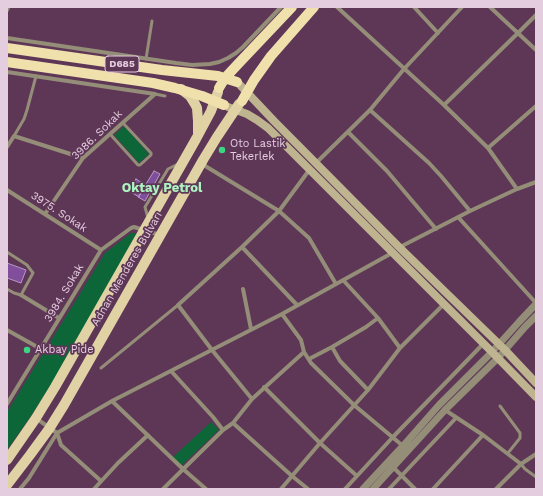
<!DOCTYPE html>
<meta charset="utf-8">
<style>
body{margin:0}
#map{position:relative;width:543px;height:496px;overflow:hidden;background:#5e3757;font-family:"Work Sans",sans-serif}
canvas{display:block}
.frame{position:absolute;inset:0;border:8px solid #e5cde0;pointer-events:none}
</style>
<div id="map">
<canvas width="543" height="496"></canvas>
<div class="frame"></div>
</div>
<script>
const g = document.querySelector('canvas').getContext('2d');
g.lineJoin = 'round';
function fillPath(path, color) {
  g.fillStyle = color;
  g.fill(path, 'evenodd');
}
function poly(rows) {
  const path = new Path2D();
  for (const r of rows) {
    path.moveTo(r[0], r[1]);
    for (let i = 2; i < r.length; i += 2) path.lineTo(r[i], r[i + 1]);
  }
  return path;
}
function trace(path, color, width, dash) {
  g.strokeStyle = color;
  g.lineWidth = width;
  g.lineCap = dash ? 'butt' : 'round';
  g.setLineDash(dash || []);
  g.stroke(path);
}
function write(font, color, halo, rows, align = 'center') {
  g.font = font + ' "Work Sans",sans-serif';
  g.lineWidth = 3.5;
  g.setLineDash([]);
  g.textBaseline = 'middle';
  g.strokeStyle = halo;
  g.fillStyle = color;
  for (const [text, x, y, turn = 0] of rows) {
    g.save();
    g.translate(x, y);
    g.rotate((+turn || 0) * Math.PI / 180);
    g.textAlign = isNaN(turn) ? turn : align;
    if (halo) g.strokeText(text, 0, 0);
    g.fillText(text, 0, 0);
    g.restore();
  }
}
fillPath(poly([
 [124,126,149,154,139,163,114,135],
 [131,233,137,233,52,383,31,416,7,450,7,412,105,253],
 [211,422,219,430,181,466,173,457]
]), '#0c6637');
const building = poly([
 [154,171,160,174,145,201,138,197,154,171],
 [136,179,145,185,139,197,129,191,136,179],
 [7,263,26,270,21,283,7,278,7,263]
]);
fillPath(building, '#804e9a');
trace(building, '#b799c8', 1);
trace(poly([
 [7,11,9,7],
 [146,59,152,21],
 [155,94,165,96],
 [110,134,138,165,140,165,151,155,151,153,123,123],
 [14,136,24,119,27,110,36,76],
 [148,218,145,207,168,169,178,164],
 [7,252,27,265,33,273,21,295,14,293,7,289],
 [101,368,178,305],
 [500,406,520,433,520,438,508,453],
 [521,464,525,469,536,477]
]), '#948d77', 3);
trace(poly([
 [337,7,444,105,488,148,517,189],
 [414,7,438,33],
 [490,7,536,50],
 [7,38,176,63,192,65,210,64,219,62,228,58,236,53,243,47,281,7],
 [7,72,155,94],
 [444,105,518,33,536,15],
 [370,110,429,163,441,176,470,211],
 [348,132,387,171,436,229],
 [7,147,14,136,83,158],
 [488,148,536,106],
 [316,163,370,110,404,69,462,7],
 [202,164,279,211,309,238,336,284],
 [7,190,101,250],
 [45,214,83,158,155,94],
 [458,217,536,303],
 [242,247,297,305],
 [400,247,470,211,517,189,536,182],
 [343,280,378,318,400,348],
 [243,289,251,329],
 [21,295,59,318],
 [282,314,301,340,304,352,311,363,354,405,403,446],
 [7,330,41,349],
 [332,347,340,361,368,390],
 [309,359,332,347,366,327,378,318],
 [171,371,213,417,223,430],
 [264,387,320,443,357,476],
 [252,399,212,350,178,305,242,247,279,211,310,169],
 [112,401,282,314,392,253],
 [7,404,101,250,131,228,134,227,160,235],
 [37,419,57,433,112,401,183,469,206,489],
 [233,423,292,476,308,489],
 [57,433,61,445,101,481],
 [483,435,521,464,496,489],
 [521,464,536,454],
 [394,468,415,489],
 [20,489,29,478,57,433],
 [94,489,118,463,148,435],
 [163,489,223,430,233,423,252,399,304,352],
 [281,489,320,443,368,390,400,348,444,304],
 [345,489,392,438,483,344],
 [389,489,456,418],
 [433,489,483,435,445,410]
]), '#948d77', 4);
trace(poly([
 [363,489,403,446,439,405,492,352,519,322,536,304],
 [373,489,445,410,498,358,525,327,536,316]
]), '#948d77', 7);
trace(poly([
 [240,85,274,121,399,247,505,350,536,383],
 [228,107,247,114,257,120,268,128,492,352,536,397]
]), '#bfb490', 8);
trace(poly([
 [181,89,190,96,195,104,197,108,198,121,198,133],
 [7,460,36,418,55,387,196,139,211,111,218,92],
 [7,485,30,455,49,429,64,405,203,160,217,137,239,104]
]), '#e0d2a4', 10);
trace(poly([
 [7,48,162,70,218,76,237,82],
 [7,62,153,83,175,88,202,96,224,105],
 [219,88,225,78,238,64,292,7],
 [242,101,254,80,271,56,314,7]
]), '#efe0ac', 10);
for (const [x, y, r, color] of [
 [222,150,4,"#3bd77e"],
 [27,350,4,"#3bd77e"]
]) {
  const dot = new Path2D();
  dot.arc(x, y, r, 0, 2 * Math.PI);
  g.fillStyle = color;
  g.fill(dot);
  trace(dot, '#5e3757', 1.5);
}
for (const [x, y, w] of [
 [122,64,34]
]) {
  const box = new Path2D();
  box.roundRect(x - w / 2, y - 8, w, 16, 3);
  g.fillStyle = '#5e3757';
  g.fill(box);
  trace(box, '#e5cde0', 1);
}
write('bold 10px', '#e5cde0', null, [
 ["D685",122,64]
]);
write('11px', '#e5cde0', '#5e3757', [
 ["3986. Sokak",97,135,-44],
 ["3975. Sokak",59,212,33],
 ["Adnan Menderes Bulvarı",127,269,-60],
 ["3984. Sokak",64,293,-59]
]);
write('11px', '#e5cde0', '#5e3757', [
 ["Oto Lastik",230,144],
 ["Tekerlek",230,157],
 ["Akbay Pide",35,350]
], 'left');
write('bold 13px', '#acf4c1', '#5e3757', [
 ["Oktay Petrol",162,188]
]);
</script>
